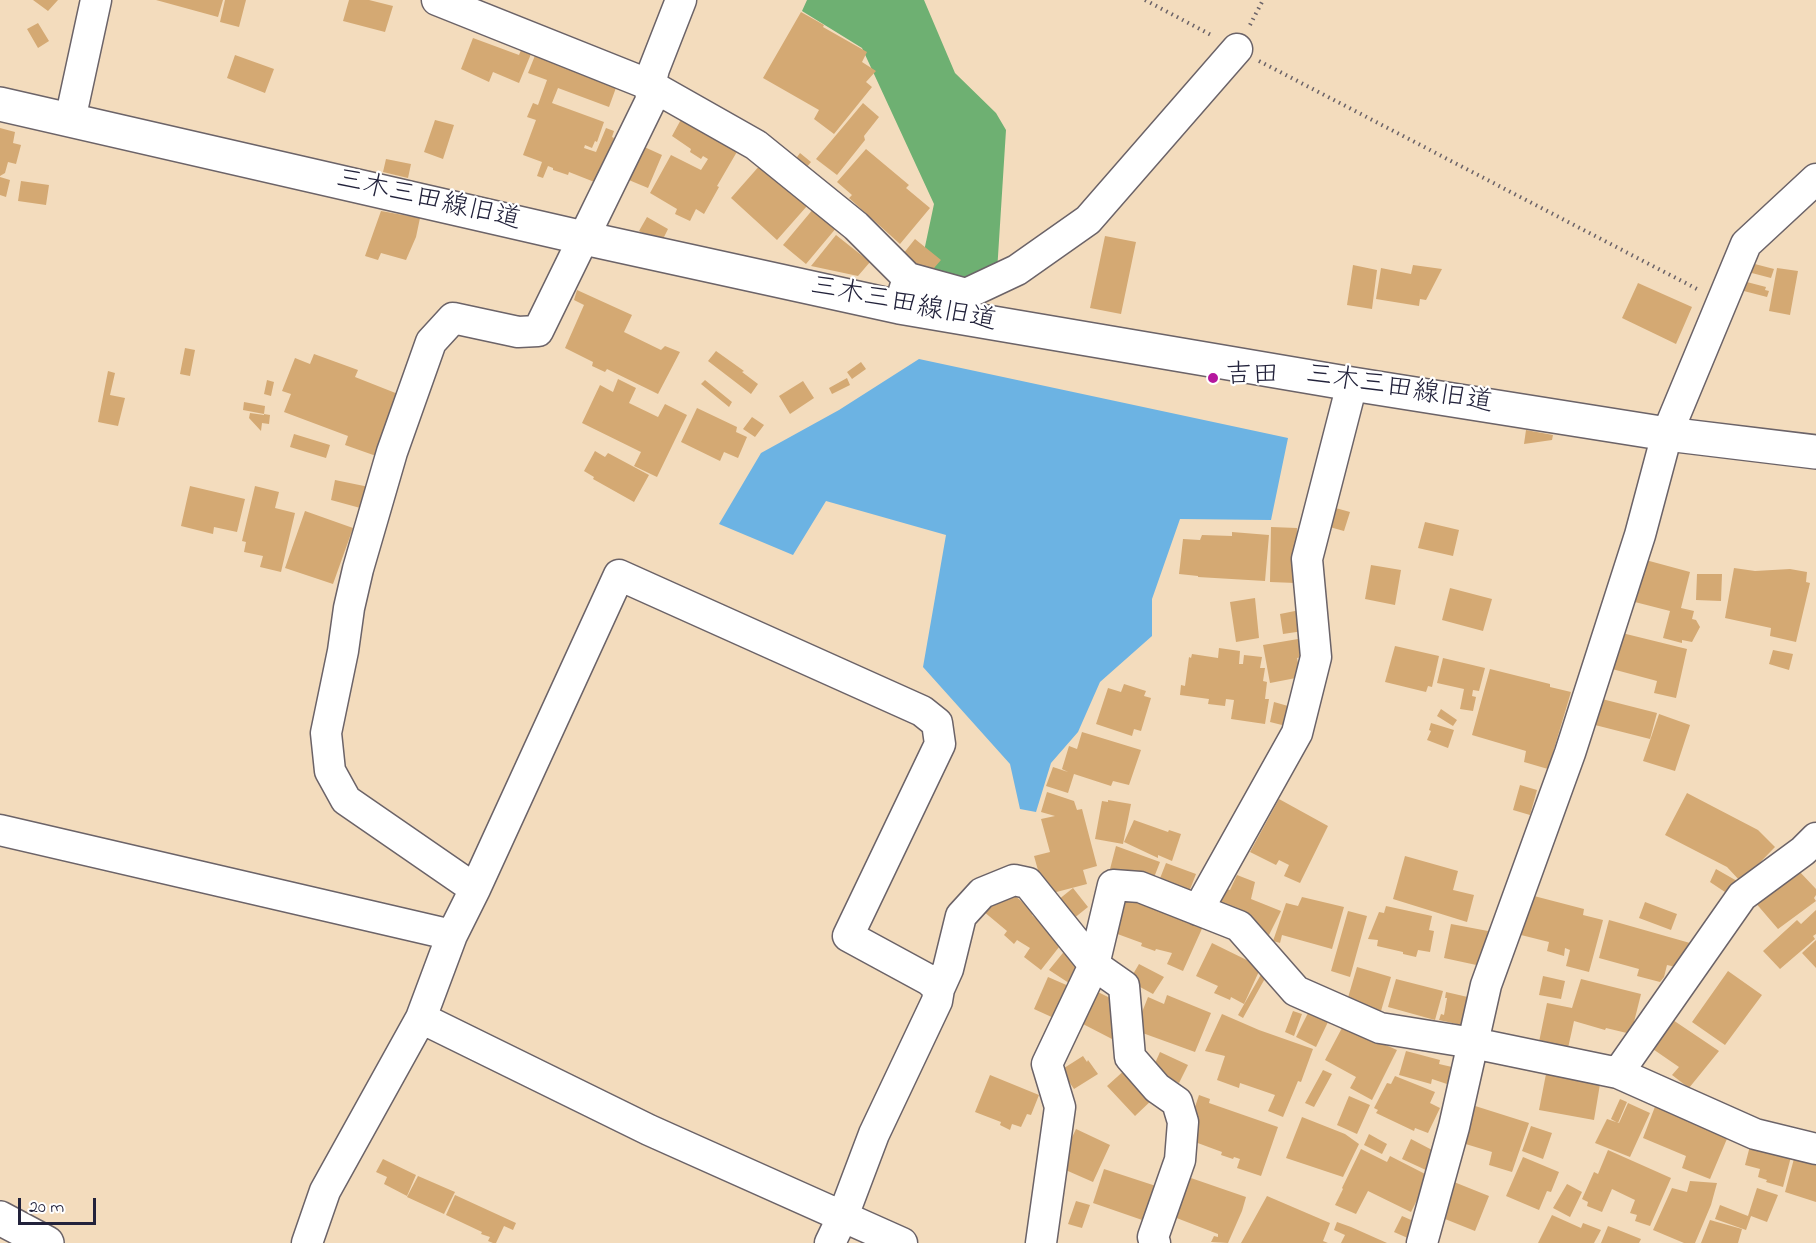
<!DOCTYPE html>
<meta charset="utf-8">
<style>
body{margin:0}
#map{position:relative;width:1816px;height:1243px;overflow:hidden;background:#f3dcbd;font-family:"Indie Flower",sans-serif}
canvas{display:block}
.scale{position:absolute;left:18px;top:1198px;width:78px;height:27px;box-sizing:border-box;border:3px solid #22223b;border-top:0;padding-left:8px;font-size:18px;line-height:21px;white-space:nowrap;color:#22223b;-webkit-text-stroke:4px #fff;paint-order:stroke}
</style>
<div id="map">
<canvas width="1816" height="1243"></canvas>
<div class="scale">20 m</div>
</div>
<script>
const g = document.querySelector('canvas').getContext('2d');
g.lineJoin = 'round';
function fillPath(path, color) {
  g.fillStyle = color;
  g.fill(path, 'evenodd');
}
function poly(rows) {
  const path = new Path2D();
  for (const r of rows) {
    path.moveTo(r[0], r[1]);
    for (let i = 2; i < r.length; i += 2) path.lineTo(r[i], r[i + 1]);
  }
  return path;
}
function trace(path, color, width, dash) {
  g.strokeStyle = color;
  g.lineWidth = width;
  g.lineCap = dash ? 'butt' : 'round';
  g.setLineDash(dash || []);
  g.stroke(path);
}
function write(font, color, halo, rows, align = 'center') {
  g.font = font + ' "Indie Flower","Klee One",sans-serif';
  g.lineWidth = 4.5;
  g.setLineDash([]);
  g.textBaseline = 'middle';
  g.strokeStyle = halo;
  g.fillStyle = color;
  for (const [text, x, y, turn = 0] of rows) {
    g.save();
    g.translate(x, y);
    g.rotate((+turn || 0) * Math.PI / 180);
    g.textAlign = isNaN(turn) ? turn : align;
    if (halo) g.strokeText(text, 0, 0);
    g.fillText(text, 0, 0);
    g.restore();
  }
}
fillPath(poly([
 [807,0,924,0,955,73,996,113,1006,130,997,272,969,283,919,275,934,204,862,48,802,11]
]), '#6eb072');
fillPath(poly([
 [919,359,1288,438,1271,520,1180,519,1152,599,1152,636,1100,682,1078,732,1051,763,1036,812,1020,809,1010,764,923,667,946,535,826,501,793,555,719,524,761,453,839,410]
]), '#6cb3e3');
fillPath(poly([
 [33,0,58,0,48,11],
 [156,0,223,0,218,17],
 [225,0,246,0,239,27,220,22],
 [349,0,369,0,393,6,385,32,343,21],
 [801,12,824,25,823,27,867,52,862,62,876,71,866,82,872,87,834,134,814,119,819,110,763,78],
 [38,23,49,41,38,48,27,29],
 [473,38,519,55,521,50,531,54,519,83,493,72,489,82,461,69],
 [536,53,617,85,609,107,558,88,552,103,604,122,597,142,595,141,592,148,585,145,584,148,596,152,606,128,614,131,612,137,614,138,606,159,602,185,569,172,568,175,553,170,553,168,548,166,543,178,537,176,542,162,523,155,536,120,527,117,533,103,538,105,547,80,528,73],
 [235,55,274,69,265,93,227,78],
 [863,103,879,117,864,136,865,140,837,175,816,159],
 [684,114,738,150,717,186,719,187,704,214,696,209,690,221,675,214,677,209,650,193,671,155,701,170,708,159,703,156,701,159,690,152,691,149,672,136],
 [435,120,454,125,443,159,424,152],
 [0,128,15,132,13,143,21,145,16,164,8,162,5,173,0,176],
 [640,145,662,155,648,188,624,178],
 [866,149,909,185,906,188,930,208,900,244,849,198,852,195,837,182],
 [800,153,811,162,806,168,795,160],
 [386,159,411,164,408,178,383,172],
 [761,164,807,206,777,240,731,198],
 [0,177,10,180,6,197,0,195],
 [21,181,49,185,46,205,18,201],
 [814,208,837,227,806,264,783,245],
 [381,211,420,218,416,237,406,260,381,253,378,260,365,256],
 [647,217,668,229,661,243,639,231],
 [836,235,870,262,858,276,811,266],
 [1105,236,1136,242,1121,314,1090,308],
 [915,239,941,260,928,275,903,254],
 [1751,263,1774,269,1771,278,1748,272],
 [1353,265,1377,270,1372,309,1347,305],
 [1413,265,1442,269,1426,300,1420,299,1419,306,1376,299,1381,268,1411,274],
 [1777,268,1798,271,1790,315,1769,311],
 [1743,281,1766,287,1765,290,1769,291,1767,297,1740,290],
 [1638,283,1692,307,1676,344,1622,318],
 [577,290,632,315,624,332,661,350,665,346,680,352,658,394,607,369,605,372,592,366,593,362,565,348,584,305,574,300],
 [185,348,195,350,190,376,180,374],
 [716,351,744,371,742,372,758,384,751,394,708,361],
 [314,354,358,370,355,377,398,394,379,457,345,445,348,436,284,412,291,394,282,391,295,358,310,364],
 [861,362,866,369,852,379,847,372],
 [108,371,115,373,110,395,125,398,118,426,98,422],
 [847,378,850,385,832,394,829,388],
 [618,379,636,388,629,403,658,417,665,404,687,415,657,477,634,466,641,452,582,423,600,385,613,392],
 [267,380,274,382,271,396,264,394],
 [705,380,732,402,729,407,701,384],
 [803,381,814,398,790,414,779,396],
 [244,402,265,406,264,414,270,415,269,424,262,423,261,431,249,418,250,413,264,415,264,414,243,410],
 [697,408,737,427,736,432,747,437,738,458,724,452,720,461,681,442],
 [752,417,764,425,755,437,743,429],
 [1526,430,1553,435,1552,440,1524,444],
 [294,434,330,445,326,458,290,447],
 [595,451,605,457,608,453,649,475,634,502,593,479,594,477,584,471],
 [335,480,369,487,364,509,331,500],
 [190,486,245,499,237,532,214,527,213,534,181,526],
 [255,486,279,492,275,508,295,513,281,572,260,567,263,556,244,552,246,542,242,541],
 [1332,507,1350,512,1344,531,1326,526],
 [305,511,353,528,333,584,285,568],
 [1425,522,1459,530,1453,556,1418,548],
 [1271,527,1297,528,1296,583,1270,582],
 [1232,532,1269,535,1265,581,1198,577,1198,576,1179,574,1183,539,1200,540,1202,535,1232,536],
 [1642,559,1690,572,1681,608,1694,611,1692,619,1696,620,1700,627,1692,642,1682,640,1682,643,1663,638,1670,611,1631,601],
 [1371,565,1401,570,1395,605,1365,599],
 [1734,568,1755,571,1790,569,1807,572,1806,582,1810,583,1796,642,1770,636,1771,628,1725,618],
 [1697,574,1722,574,1721,601,1696,600],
 [1450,588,1492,599,1483,631,1442,620],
 [1255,598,1259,638,1236,642,1230,602],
 [1300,610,1303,631,1283,634,1280,614],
 [1622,633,1687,649,1676,698,1654,693,1657,681,1612,669],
 [1298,639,1302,657,1297,658,1301,677,1270,683,1263,645],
 [1395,646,1439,656,1432,687,1428,686,1426,692,1385,682],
 [1219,648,1240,651,1239,664,1243,664,1244,655,1262,657,1260,668,1265,668,1263,681,1267,682,1265,699,1269,699,1265,724,1231,719,1234,700,1226,699,1225,706,1208,704,1209,699,1180,695,1181,685,1185,686,1189,657,1191,658,1192,654,1218,658],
 [1773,650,1793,654,1789,670,1769,664],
 [1443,658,1485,668,1479,691,1473,690,1472,696,1476,697,1473,711,1460,709,1464,689,1437,683],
 [1490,669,1550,684,1550,687,1571,692,1548,769,1524,762,1526,751,1472,735],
 [1124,684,1146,691,1144,696,1151,698,1141,731,1134,729,1132,736,1096,724,1108,688,1121,692],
 [1602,699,1657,713,1650,739,1595,725],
 [1274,702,1295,708,1290,727,1270,722],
 [1441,709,1457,720,1453,726,1437,716],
 [1659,714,1690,725,1675,771,1643,761],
 [1431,723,1454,730,1448,748,1427,740,1431,731,1429,730],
 [1082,732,1141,750,1129,785,1113,781,1111,786,1074,774,1068,793,1046,786,1053,767,1068,772,1062,769,1069,746,1077,749],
 [1520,785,1537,790,1530,815,1513,810],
 [1047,792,1074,801,1077,810,1082,809,1097,866,1083,870,1087,884,1045,895,1034,856,1050,852,1041,819,1055,816,1041,812],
 [1687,793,1758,830,1775,847,1741,882,1727,867,1665,835],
 [1279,799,1328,826,1300,883,1284,876,1289,865,1279,860,1276,865,1250,852],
 [1108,800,1131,804,1123,844,1095,839,1102,801,1108,802],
 [1134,820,1168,832,1169,830,1181,834,1172,861,1158,855,1158,858,1124,842],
 [1116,846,1160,862,1153,880,1109,873],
 [1405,856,1458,871,1453,890,1474,895,1467,922,1393,899],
 [1166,863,1196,874,1189,892,1159,881],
 [1716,869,1737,881,1725,892,1710,882],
 [1798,870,1816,889,1816,895,1814,898,1816,901,1778,929,1754,901],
 [1237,875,1255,882,1251,899,1281,911,1269,935,1220,905,1220,897,1223,888,1230,890],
 [1073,888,1088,907,1068,923,1053,904],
 [1128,892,1205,922,1183,971,1167,964,1172,953,1156,949,1155,951,1141,946,1142,943,1112,932],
 [1013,894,1034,912,1032,915,1063,942,1041,970,1024,957,1030,948,1017,940,1014,944,1004,935,1007,931,983,911,983,907],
 [1534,896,1584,909,1583,915,1603,920,1589,972,1566,966,1570,950,1565,948,1564,956,1547,951,1549,942,1521,935],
 [1302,897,1344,907,1332,949,1282,935,1280,943,1273,941,1286,903,1298,906],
 [1645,902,1677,914,1671,930,1639,918],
 [1386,906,1432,916,1429,930,1434,931,1430,952,1418,950,1416,957,1403,954,1403,952,1377,946,1378,940,1368,939,1379,912,1384,913],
 [1816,910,1816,934,1813,936,1815,939,1780,969,1763,951,1797,920,1801,924],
 [1348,911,1367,916,1350,977,1331,971],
 [1609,920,1690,943,1676,967,1667,965,1664,977,1660,982,1637,976,1639,969,1599,958],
 [1451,924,1488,931,1481,966,1444,958],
 [1816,940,1816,968,1802,953],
 [1212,943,1261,967,1244,1004,1231,997,1230,1000,1214,993,1218,986,1196,976],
 [1067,948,1082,965,1072,985,1049,970],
 [1139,964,1164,977,1153,994,1129,981],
 [1357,967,1391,977,1381,1011,1347,1001],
 [1263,971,1268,973,1243,1018,1238,1015],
 [1728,971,1762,995,1725,1045,1692,1022],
 [1543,976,1565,981,1561,999,1539,995],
 [1048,977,1071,987,1056,1019,1034,1009],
 [1396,979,1443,991,1435,1020,1388,1007],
 [1581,979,1641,994,1631,1034,1606,1028,1605,1030,1574,1021,1568,1048,1539,1042,1547,1003,1572,1008],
 [1096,991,1120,1003,1111,1020,1119,1024,1112,1039,1081,1023],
 [1446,992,1472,998,1466,1026,1439,1020,1441,1014,1444,1015,1447,998,1445,998],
 [1167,995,1211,1013,1195,1052,1137,1031,1137,1025,1148,997,1164,1004],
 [1293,1011,1302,1014,1294,1036,1285,1032],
 [1308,1013,1328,1022,1316,1047,1296,1037],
 [1222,1014,1259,1030,1313,1049,1301,1082,1298,1081,1283,1117,1268,1111,1275,1095,1240,1083,1239,1088,1217,1080,1225,1056,1205,1051],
 [1667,1016,1719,1051,1689,1088,1672,1075,1679,1067,1647,1045],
 [1343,1026,1397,1050,1372,1100,1350,1088,1356,1077,1325,1060],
 [1406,1051,1440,1060,1439,1064,1452,1067,1447,1084,1432,1079,1431,1084,1399,1075],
 [1160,1052,1188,1065,1179,1083,1152,1070],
 [1083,1056,1087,1062,1088,1060,1098,1074,1074,1089,1061,1070],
 [1127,1068,1154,1098,1135,1116,1107,1086],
 [1323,1070,1332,1074,1314,1107,1305,1103],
 [1546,1074,1600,1084,1594,1120,1539,1110],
 [990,1075,1039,1095,1031,1115,1027,1114,1021,1127,1012,1124,1010,1130,1000,1125,1001,1122,975,1112],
 [1395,1076,1435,1092,1430,1103,1440,1108,1428,1133,1415,1128,1414,1131,1376,1113,1378,1110,1374,1108,1387,1083,1391,1084],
 [1199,1095,1210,1099,1209,1103,1278,1127,1261,1176,1237,1168,1240,1159,1234,1157,1233,1159,1221,1155,1222,1152,1195,1142,1192,1116],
 [1349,1096,1370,1105,1357,1134,1337,1125],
 [1620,1099,1627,1102,1618,1123,1611,1119],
 [1628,1103,1650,1113,1630,1157,1595,1143,1607,1119,1619,1123],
 [1656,1104,1729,1134,1710,1179,1682,1168,1686,1156,1643,1138],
 [1472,1105,1529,1123,1512,1172,1489,1165,1492,1152,1459,1142],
 [1302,1117,1345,1134,1359,1144,1343,1177,1286,1158],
 [1531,1126,1552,1133,1543,1159,1522,1151],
 [1076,1129,1110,1145,1093,1182,1061,1168,1070,1150,1067,1148],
 [1369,1134,1387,1144,1382,1154,1364,1145],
 [1411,1139,1436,1152,1428,1171,1402,1159],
 [1751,1142,1792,1153,1783,1187,1766,1182,1767,1180,1758,1177,1760,1169,1745,1165],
 [1361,1149,1387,1162,1390,1156,1429,1176,1411,1212,1368,1191,1356,1214,1335,1205,1343,1189,1342,1188],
 [1608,1150,1671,1178,1650,1226,1635,1221,1637,1215,1630,1213,1635,1200,1612,1189,1602,1212,1587,1206,1588,1202,1582,1199,1594,1172,1598,1174],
 [1795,1155,1816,1161,1816,1202,1785,1192],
 [1523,1157,1559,1172,1551,1192,1547,1191,1539,1210,1506,1196],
 [383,1159,416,1175,407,1196,384,1184,387,1177,376,1172],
 [1104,1169,1159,1187,1148,1222,1093,1203],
 [418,1176,455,1192,444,1214,407,1197],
 [1188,1177,1246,1197,1242,1211,1228,1243,1211,1242,1214,1236,1218,1237,1218,1234,1174,1217],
 [1690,1181,1717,1183,1711,1205,1695,1243,1684,1243,1653,1230,1672,1188,1687,1192],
 [1454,1182,1489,1196,1475,1231,1440,1217],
 [1567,1184,1582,1192,1570,1217,1553,1208],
 [1757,1188,1778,1195,1767,1222,1751,1216,1746,1230,1715,1219,1720,1205,1748,1216],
 [455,1195,516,1223,513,1230,504,1226,496,1243,493,1243,488,1241,490,1237,481,1234,482,1232,446,1215],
 [1267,1196,1330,1223,1323,1241,1328,1243,1241,1243],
 [1076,1201,1090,1205,1082,1228,1068,1224],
 [1552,1215,1581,1228,1583,1223,1601,1230,1594,1243,1538,1243],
 [1402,1216,1418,1223,1410,1239,1394,1232],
 [1710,1220,1742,1229,1738,1243,1701,1243],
 [1337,1222,1351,1227,1387,1243,1341,1243,1345,1235,1334,1230],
 [1608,1226,1616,1229,1641,1239,1639,1243,1601,1243]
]), '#d4a973');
const street = poly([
 [437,0,650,85,756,145,856,226,908,278,899,307],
 [70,120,96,0],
 [908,278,966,294,1017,270,1088,220,1237,49],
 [0,830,452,935],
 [475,889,346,800,330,771,326,733,343,651,349,608,358,569,392,452,431,342,453,318,518,332,538,331,651,100,650,85,654,69,681,0],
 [1198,910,1297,733,1316,657,1307,559,1352,384],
 [939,989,948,969,961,916,982,893,1014,880,1028,883,1094,965,1124,986,1130,1057,1157,1088,1177,1102,1183,1122,1180,1160,1153,1237,1155,1243],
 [421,1018,649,1130,902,1243],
 [1618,1073,1742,896,1803,851,1816,838],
 [307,1243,325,1191,421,1018,452,935,475,889,619,575,922,711,937,723,940,744,848,936,929,980,939,989,937,1001,874,1134,843,1216,830,1243],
 [1041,1243,1060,1107,1047,1064,1094,965,1113,885,1140,887,1239,926,1296,991,1380,1028,1473,1043,1618,1073,1755,1134,1816,1149],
 [1422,1243,1454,1127,1486,985,1570,753,1640,535,1667,434,1746,244,1816,179]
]);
const secondary = poly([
 [0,104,584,238,899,307,1352,384,1667,434,1816,452]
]);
const primary = poly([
 [0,1218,47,1243]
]);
trace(street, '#6b6368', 33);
trace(secondary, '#6b6368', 36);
trace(primary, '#6b6368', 36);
trace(poly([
 [1145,0,1213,36],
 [1250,25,1263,0],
 [1259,61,1697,289]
]), '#6b6368', 4, [1.5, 4.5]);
trace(street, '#fff', 30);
trace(secondary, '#fff', 33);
trace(primary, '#fff', 33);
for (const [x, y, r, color] of [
 [1213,378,6,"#b5179e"]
]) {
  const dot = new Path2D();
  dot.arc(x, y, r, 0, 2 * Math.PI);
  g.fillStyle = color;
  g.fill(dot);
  trace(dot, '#fff', 2);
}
write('27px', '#22223b', '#fff', [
 ["三木三田線旧道",428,202,13],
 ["三木三田線旧道",903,306,11],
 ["三木三田線旧道",1399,391,9]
]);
write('27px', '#22223b', '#fff', [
 ["吉田",1225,378]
], 'left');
</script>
